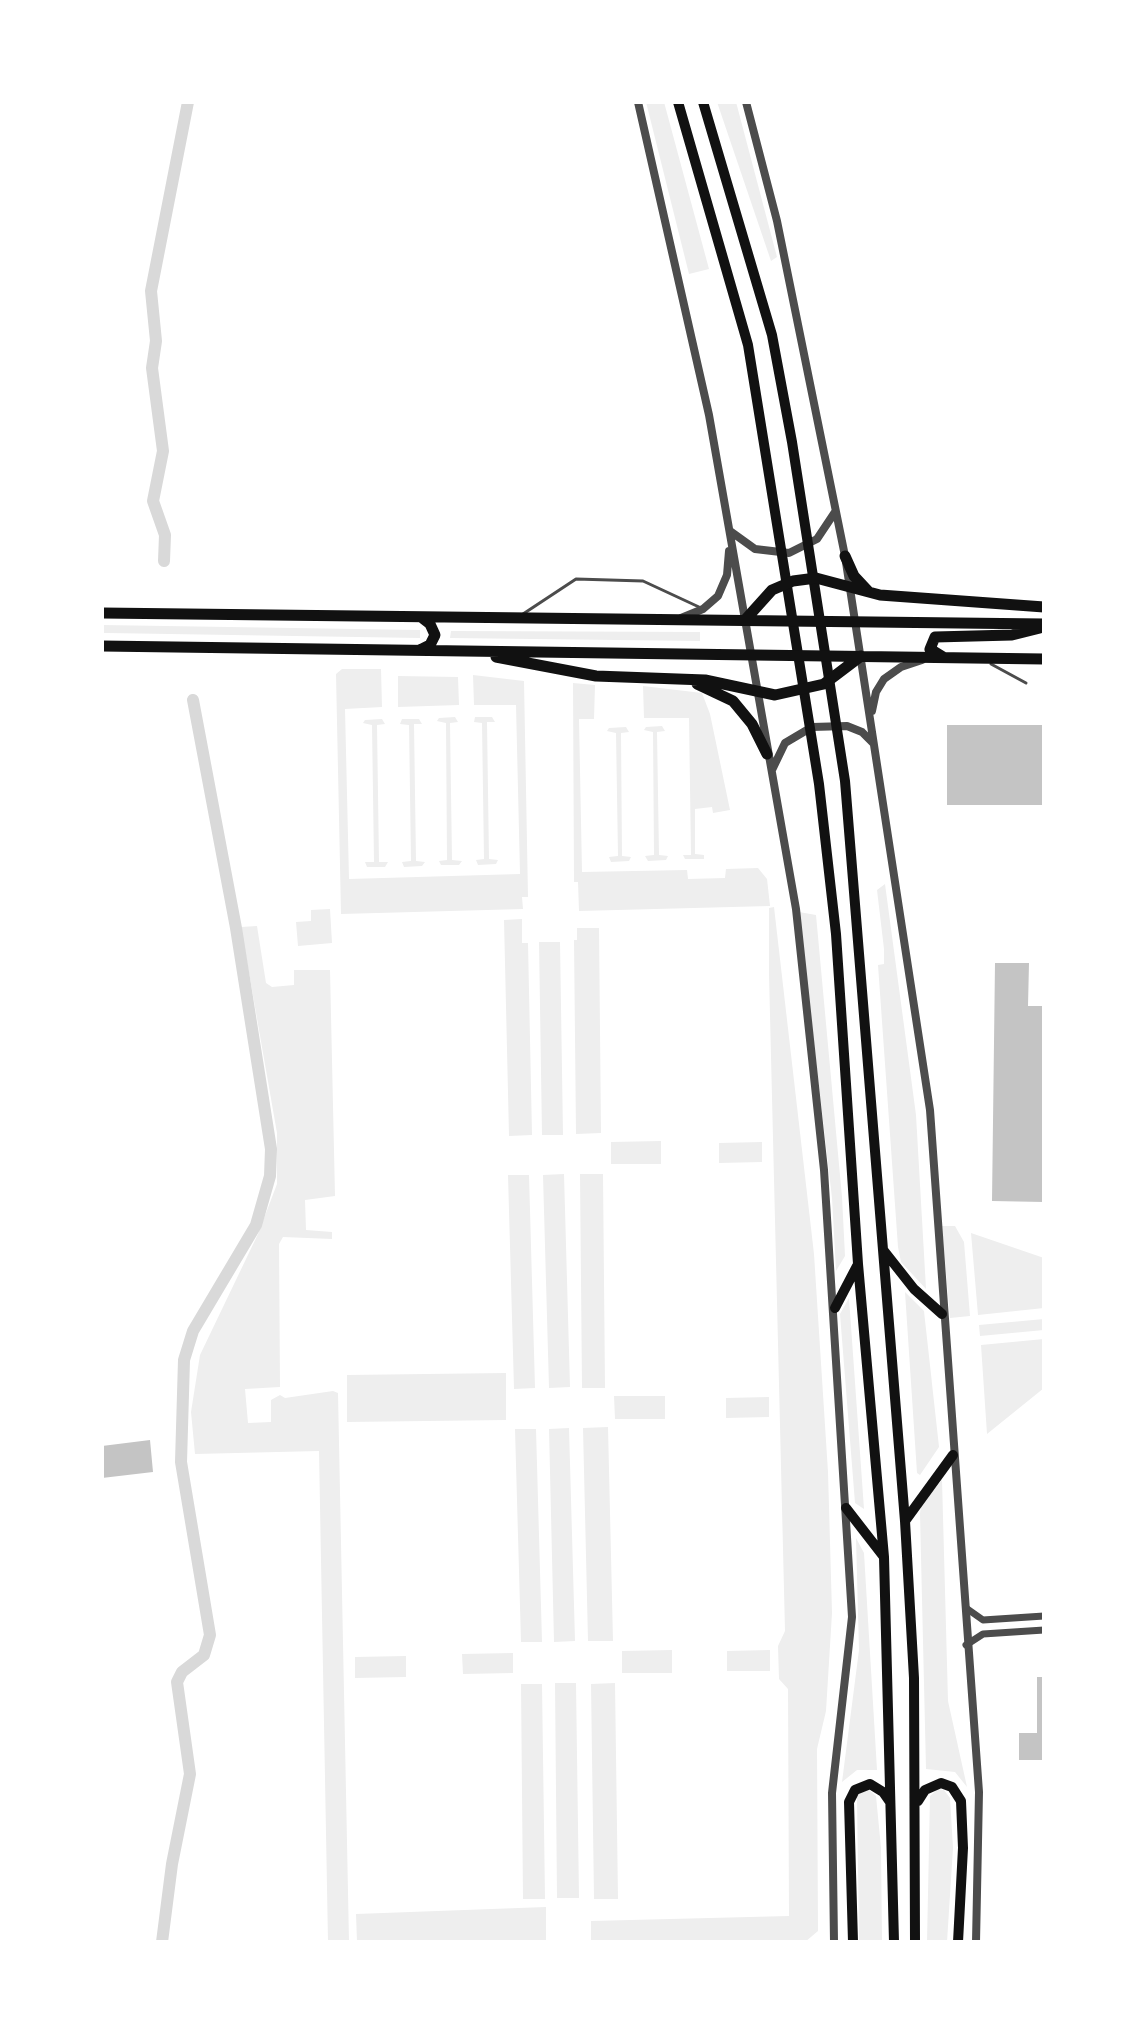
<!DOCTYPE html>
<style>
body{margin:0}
#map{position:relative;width:1146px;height:2044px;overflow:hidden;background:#fff;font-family:Helvetica,sans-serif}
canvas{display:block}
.frame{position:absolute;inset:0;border:104px solid #fff;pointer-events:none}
</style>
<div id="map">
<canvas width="1146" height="2044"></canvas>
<div class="frame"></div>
</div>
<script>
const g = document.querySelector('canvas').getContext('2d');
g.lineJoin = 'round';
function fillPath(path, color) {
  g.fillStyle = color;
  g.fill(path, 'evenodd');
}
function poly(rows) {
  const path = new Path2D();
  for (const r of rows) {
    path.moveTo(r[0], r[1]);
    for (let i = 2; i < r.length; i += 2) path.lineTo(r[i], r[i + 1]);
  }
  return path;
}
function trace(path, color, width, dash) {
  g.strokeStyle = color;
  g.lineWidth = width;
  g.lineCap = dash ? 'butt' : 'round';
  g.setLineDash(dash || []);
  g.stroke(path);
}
fillPath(poly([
 [646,102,664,102,709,269,689,274],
 [717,102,736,102,777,257,771,261],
 [102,625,420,630,420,638,107,633,102,633],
 [451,631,700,632,700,641,450,638],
 [342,669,381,669,382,707,345,709,349,879,520,874,516,705,474,705,473,675,524,681,528,897,522,897,523,909,341,914,336,674],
 [398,676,458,677,459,705,398,707],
 [573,683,595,685,594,719,579,719,582,872,687,870,688,879,725,878,726,869,758,868,767,879,770,906,579,911,578,882,574,882],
 [643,686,702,693,710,714,730,810,713,813,712,807,695,809,695,854,704,855,704,859,685,859,683,855,691,855,689,718,644,718],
 [455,717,458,722,450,723,452,860,462,861,459,865,441,865,439,861,447,860,446,723,437,721,439,718],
 [475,717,492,717,495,722,487,722,489,859,498,860,496,864,478,865,476,860,484,859,482,723,474,722],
 [382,719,385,724,377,725,379,862,388,862,385,867,367,867,365,862,374,862,372,725,363,723,365,720],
 [402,719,419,719,422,724,414,724,416,861,425,862,422,866,404,867,402,862,411,861,409,725,400,724],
 [662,726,665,731,657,732,659,855,668,856,666,860,648,861,645,856,654,855,653,732,644,730,646,727],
 [626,727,629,732,621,733,622,856,631,857,629,861,611,862,609,857,618,856,616,733,607,731,609,728],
 [885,884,916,1115,926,1289,901,1262,898,1247,878,965,884,964,884,949,877,890],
 [774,907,814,1254,828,1472,832,1613,826,1711,817,1749,818,1931,805,1942,591,1942,591,1921,789,1916,788,1689,779,1679,778,1646,785,1631,769,974,769,908],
 [330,909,332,943,298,946,296,922,311,921,311,910],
 [799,912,816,915,842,1197,845,1256,836,1271,832,1198],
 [522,919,522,943,528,943,532,1135,509,1136,504,920],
 [257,926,266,983,272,987,294,985,294,970,330,970,335,1196,305,1200,306,1230,332,1232,332,1239,283,1237,279,1244,280,1387,245,1389,248,1423,271,1422,271,1400,280,1395,285,1398,333,1391,338,1393,349,1942,328,1942,319,1451,195,1454,191,1412,200,1355,258,1234,277,1184,277,1133,241,927],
 [577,928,599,928,601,1133,576,1134,574,940,577,940],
 [539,942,560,942,563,1135,542,1135],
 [661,1141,661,1164,611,1164,611,1142],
 [762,1142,762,1162,719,1163,719,1143],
 [564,1174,570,1387,549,1388,543,1175],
 [580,1174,603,1174,605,1388,582,1388],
 [508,1175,529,1175,535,1388,514,1389],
 [955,1226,964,1242,970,1316,950,1318,942,1226],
 [971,1233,1044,1258,1044,1308,978,1315],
 [905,1292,924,1311,939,1447,920,1475,917,1473],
 [849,1298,864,1509,855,1503,840,1314],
 [1044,1319,1044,1330,980,1336,979,1325],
 [1044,1339,1044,1388,987,1434,981,1345],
 [506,1373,506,1420,347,1422,347,1375],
 [614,1396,665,1396,665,1419,615,1419],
 [769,1397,769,1417,726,1418,726,1398],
 [608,1427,613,1641,588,1641,583,1428],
 [569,1428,575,1641,554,1642,549,1429],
 [515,1429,536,1429,542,1642,521,1642],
 [942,1480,948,1701,967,1787,955,1772,926,1769,920,1514,921,1505],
 [856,1538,864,1553,877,1770,857,1770,842,1782,859,1650],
 [672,1650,672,1673,622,1673,622,1651],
 [770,1650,770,1671,727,1671,727,1651],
 [513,1653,513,1673,463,1674,462,1654],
 [406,1656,406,1677,355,1678,355,1657],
 [555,1683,576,1683,579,1898,557,1898],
 [615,1683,618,1899,594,1899,591,1684],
 [521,1684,542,1684,545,1899,523,1899],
 [867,1788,876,1796,881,1848,882,1942,859,1942,857,1796],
 [938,1789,944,1790,950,1798,953,1848,947,1942,927,1942,930,1796],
 [546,1907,546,1942,357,1942,356,1914]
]), '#eee');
trace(poly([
 [164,561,165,535,153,501,163,451,152,368,156,341,151,291,188,102],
 [162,1942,172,1864,190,1774,177,1682,182,1672,204,1655,210,1635,181,1462,184,1360,193,1331,256,1225,270,1176,271,1149,236,928,193,700]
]), '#d9d9d9', 12);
fillPath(poly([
 [947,725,1044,725,1044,805,947,805],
 [995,963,1029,963,1028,1006,1044,1006,1044,1202,992,1201],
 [150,1440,153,1472,102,1478,102,1446],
 [1037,1677,1044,1677,1044,1760,1019,1760,1019,1733,1037,1733]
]), '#c4c4c4');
trace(poly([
 [523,614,576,579,643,581,699,607],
 [991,664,1026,683]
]), '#4c4c4c', 3);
trace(poly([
 [966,1608,983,1620,1044,1616],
 [966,1645,983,1634,1044,1630]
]), '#4c4c4c', 7);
trace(poly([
 [638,102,709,415,796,909,824,1170,852,1617,832,1793,834,1942],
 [746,102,777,221,845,556,930,1110,979,1792,976,1942],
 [730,531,755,549,789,553,817,539,835,512],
 [681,618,703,609,718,596,727,575,729,551],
 [872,711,876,692,884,679,901,667,922,660],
 [772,770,785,743,812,727,847,726,862,732,873,743]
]), '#4c4c4c', 8);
trace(poly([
 [678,102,748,345,819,784,836,934,858,1264,884,1557,894,1942],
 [703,102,772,335,792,442,845,781,905,1521,914,1678,915,1942],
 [884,1251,914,1289,942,1314],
 [835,1308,857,1266],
 [846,1508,884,1557],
 [905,1521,953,1455],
 [918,1801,925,1790,941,1783,952,1787,961,1801,963,1848,958,1942],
 [853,1942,849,1802,855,1790,870,1784,883,1792,890,1802]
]), '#111', 10);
trace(poly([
 [845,556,854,576,868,591],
 [102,613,1044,624],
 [745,620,772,590,793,581,816,578,880,595,1044,607],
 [102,646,1044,659],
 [420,650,430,645,435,635,430,624,421,617],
 [496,657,596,676,705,680,775,695,824,684,861,656],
 [943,657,930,649,935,637,1012,635,1040,628],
 [697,684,733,701,752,724,767,754]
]), '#111', 11);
</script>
